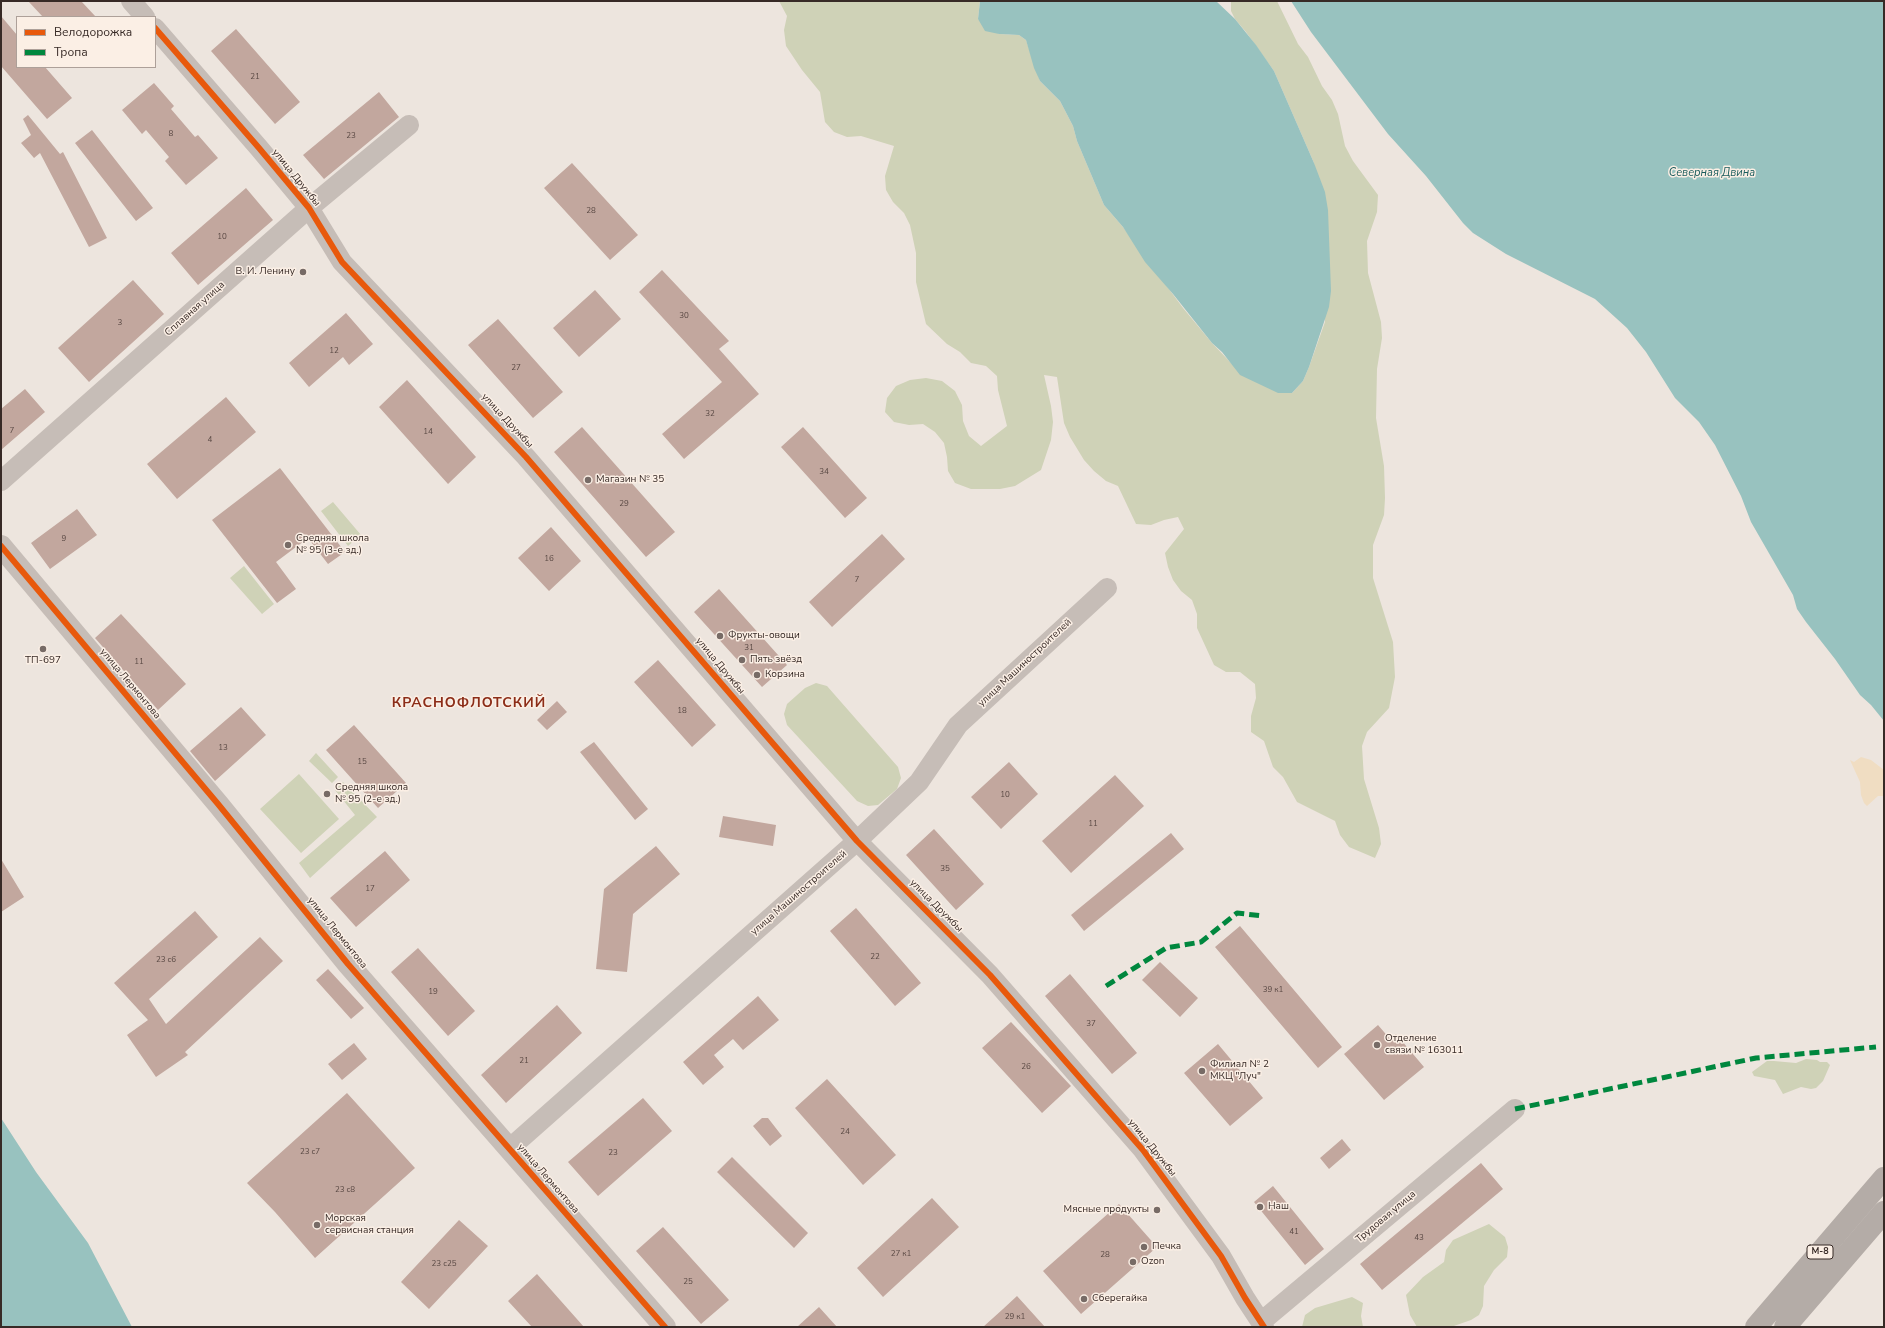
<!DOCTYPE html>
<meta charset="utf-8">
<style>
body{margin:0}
#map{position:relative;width:1885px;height:1328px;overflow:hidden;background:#ede5de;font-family:"Nunito Sans",sans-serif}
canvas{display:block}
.frame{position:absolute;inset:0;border:2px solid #372a26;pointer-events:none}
.legend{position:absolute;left:16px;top:16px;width:140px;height:52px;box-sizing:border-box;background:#fbefe5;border:1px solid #ada099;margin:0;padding:5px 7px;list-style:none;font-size:12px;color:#372a26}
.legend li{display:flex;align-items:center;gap:8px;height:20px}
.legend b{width:20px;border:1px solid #ada099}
</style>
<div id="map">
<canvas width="1885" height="1328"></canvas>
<div class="frame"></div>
<ul class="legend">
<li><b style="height:5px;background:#e8590c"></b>Велодорожка</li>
<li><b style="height:5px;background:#00873e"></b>Тропа</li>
</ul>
</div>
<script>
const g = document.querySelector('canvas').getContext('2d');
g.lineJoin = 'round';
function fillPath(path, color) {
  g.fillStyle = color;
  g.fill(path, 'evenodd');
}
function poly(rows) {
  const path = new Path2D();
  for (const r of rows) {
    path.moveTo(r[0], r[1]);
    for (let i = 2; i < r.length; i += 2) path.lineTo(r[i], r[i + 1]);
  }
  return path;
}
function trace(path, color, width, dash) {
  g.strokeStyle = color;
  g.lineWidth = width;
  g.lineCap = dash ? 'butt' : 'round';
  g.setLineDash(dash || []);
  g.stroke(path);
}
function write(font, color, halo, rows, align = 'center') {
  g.font = font + ' "Nunito Sans",sans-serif';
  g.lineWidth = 3;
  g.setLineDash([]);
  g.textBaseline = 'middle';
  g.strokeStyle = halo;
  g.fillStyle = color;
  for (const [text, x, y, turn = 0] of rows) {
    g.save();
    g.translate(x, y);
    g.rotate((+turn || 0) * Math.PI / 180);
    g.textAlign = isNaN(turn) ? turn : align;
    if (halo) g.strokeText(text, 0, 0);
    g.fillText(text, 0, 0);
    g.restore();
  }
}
fillPath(poly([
 [779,1,980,1,978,19,999,34,1019,35,1026,40,1040,81,1060,101,1073,126,1077,141,1104,205,1123,227,1183,308,1212,343,1231,363,1292,393,1303,381,1309,367,1325,322,1314,163,1274,71,1246,32,1235,19,1231,11,1231,1,1277,1,1298,44,1308,57,1322,86,1332,100,1338,114,1345,146,1353,161,1378,195,1377,212,1367,241,1368,273,1381,322,1382,338,1377,369,1376,418,1384,466,1385,498,1384,515,1373,545,1373,578,1393,642,1395,677,1389,708,1367,732,1362,746,1364,779,1379,828,1381,844,1375,858,1349,847,1340,835,1335,821,1297,802,1283,777,1273,767,1264,741,1251,732,1251,716,1256,698,1255,684,1240,672,1226,672,1214,665,1197,628,1197,614,1192,600,1181,591,1173,580,1168,567,1165,553,1184,529,1178,517,1164,520,1151,525,1136,524,1118,486,1106,481,1094,471,1084,460,1070,437,1064,423,1057,377,1044,375,1051,406,1053,422,1051,440,1041,470,1015,486,1000,489,971,489,955,483,948,471,947,457,944,443,935,432,923,424,909,425,894,422,885,412,887,398,896,386,910,380,926,378,942,381,955,391,962,405,963,421,969,436,981,446,1007,426,998,390,997,376,986,366,971,363,960,352,947,344,926,324,916,282,916,253,910,225,904,213,893,202,886,190,885,176,894,146,861,136,847,137,834,132,825,122,820,92,802,70,786,46,784,30,787,16],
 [333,502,361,535,348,546,321,511],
 [244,566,274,604,262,614,230,578],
 [816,683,827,686,898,767,901,778,897,789,878,805,868,806,857,801,787,725,784,714,787,704,805,688],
 [316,753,338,777,332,783,309,761],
 [299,774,339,819,301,853,260,809],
 [343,782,377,817,310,878,299,863,355,815,335,790],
 [1806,1059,1817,1060,1820,1062,1827,1062,1830,1065,1823,1081,1816,1088,1811,1089,1801,1087,1783,1094,1775,1080,1754,1076,1752,1072,1767,1061,1774,1061,1796,1063],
 [1489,1224,1505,1237,1508,1247,1507,1257,1494,1270,1484,1286,1483,1306,1479,1315,1471,1320,1451,1327,1417,1327,1410,1315,1406,1295,1423,1277,1444,1262,1446,1250,1453,1240],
 [1352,1297,1363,1303,1361,1316,1363,1327,1302,1327,1305,1315,1315,1308]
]), '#cfd2b7');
fillPath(poly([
 [1861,757,1871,760,1884,770,1884,796,1878,796,1867,806,1864,803,1861,795,1860,782,1850,760,1854,762]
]), '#f0ddc2');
fillPath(poly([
 [980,1,1216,1,1235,19,1256,45,1274,71,1314,163,1325,192,1328,210,1331,291,1329,307,1309,367,1303,381,1292,393,1278,393,1240,375,1222,352,1212,343,1173,294,1145,262,1123,227,1104,205,1077,141,1073,126,1060,101,1040,81,1034,68,1026,40,1019,35,999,34,985,31,978,19],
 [1291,1,1884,1,1884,721,1871,705,1860,695,1835,659,1806,622,1797,609,1793,595,1751,522,1741,496,1715,445,1699,422,1675,398,1646,352,1627,328,1595,299,1506,254,1473,233,1463,223,1426,176,1388,134,1311,32],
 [1,1118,36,1172,88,1243,132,1327,1,1327]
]), '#98c2bf');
fillPath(poly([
 [28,1,81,1,96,17,43,17],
 [1,16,17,35,17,67,45,67,72,98,47,119,1,66],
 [236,29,300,102,275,124,211,51],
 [154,83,174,106,171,109,195,137,198,135,218,158,186,185,165,161,169,157,146,130,142,134,122,110],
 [379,92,399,117,324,179,303,155],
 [28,115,60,154,63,152,107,238,89,247,40,153,34,158,21,143,31,135,23,119],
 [92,130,153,208,136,221,75,143],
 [572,163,638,235,610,260,544,188],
 [246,188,273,220,198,285,171,253],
 [662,270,729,341,719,349,759,394,684,459,662,434,722,382,639,292],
 [133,280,164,314,89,382,58,348],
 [595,290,621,319,579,357,553,328],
 [346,313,373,344,349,365,343,357,309,387,289,363],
 [498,319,563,392,533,418,468,345],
 [407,380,476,457,448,484,379,407],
 [25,389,45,412,1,450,1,409],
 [226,397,256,432,177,499,147,464],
 [582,427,675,532,646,557,554,452],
 [803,427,867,498,845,518,781,447],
 [280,468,345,552,328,564,308,538,276,562,296,589,277,603,212,520],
 [77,509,97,535,50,569,31,543],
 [551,527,581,561,549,591,518,558],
 [882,534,905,559,832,627,809,602],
 [719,589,787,665,762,687,694,612],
 [121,614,186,684,158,710,95,638],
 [658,660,716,725,692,747,634,682],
 [557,701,567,712,547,730,537,720],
 [241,707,266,735,215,781,190,751],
 [354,725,406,783,378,808,326,750],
 [594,742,648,809,635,820,580,752],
 [1009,762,1038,794,1001,829,971,797],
 [1115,775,1144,806,1071,873,1042,841],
 [723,816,776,825,773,846,719,837],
 [934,829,984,884,956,910,906,855],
 [1171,833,1184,849,1084,931,1071,915],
 [656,846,680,874,633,914,627,972,596,969,604,889],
 [385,851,410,880,356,927,330,898],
 [1,859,24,897,1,912],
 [856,908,921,983,895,1006,830,931],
 [195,911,218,937,149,999,166,1024,260,937,283,961,185,1052,188,1055,156,1077,127,1035,148,1020,114,983],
 [1240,926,1342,1047,1318,1068,1215,947],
 [418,948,475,1011,448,1036,391,972],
 [1160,962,1198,998,1180,1017,1142,980],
 [328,969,364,1008,351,1019,316,980],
 [1070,974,1137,1053,1112,1074,1045,996],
 [758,996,779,1020,743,1050,733,1039,714,1055,724,1067,703,1085,683,1062],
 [557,1005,582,1033,506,1103,481,1075],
 [1011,1022,1071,1086,1042,1113,982,1048],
 [1378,1025,1390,1039,1396,1034,1424,1067,1384,1100,1344,1054],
 [354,1043,367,1059,342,1080,328,1064],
 [1218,1044,1263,1098,1230,1126,1184,1073],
 [827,1079,896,1155,863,1185,795,1108],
 [347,1093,415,1168,315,1258,275,1212,247,1183],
 [643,1098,672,1131,598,1196,568,1162],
 [762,1118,768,1118,782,1136,770,1146,753,1126],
 [1342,1139,1351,1150,1329,1169,1320,1158],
 [732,1157,808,1233,794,1248,717,1172],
 [1481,1163,1503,1189,1382,1290,1360,1264],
 [1273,1186,1324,1249,1305,1265,1254,1202],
 [932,1198,959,1227,883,1297,857,1268],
 [1119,1204,1157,1247,1081,1314,1043,1271],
 [459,1220,488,1246,429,1309,401,1282],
 [663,1227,729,1300,701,1324,636,1251],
 [537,1274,584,1327,532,1327,508,1301],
 [1017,1296,1045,1327,983,1327,1003,1309],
 [819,1307,837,1327,797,1327]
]), '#c2a79e');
trace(poly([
 [131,1,145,17],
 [155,28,259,148,309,208,342,262,526,457,857,841,990,975,1143,1150,1221,1256,1245,1298,1264,1327],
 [1,481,309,208,409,125],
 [509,1149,857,841,919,782,958,725,1107,588],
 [1261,1322,1515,1109]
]), '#c6bdb7', 20);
trace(poly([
 [1,546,218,804,348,964,665,1327]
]), '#c6bdb7', 22);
trace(poly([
 [1756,1327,1884,1178],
 [1785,1327,1884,1212]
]), '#b4aca7', 22);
trace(poly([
 [1106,986,1166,948,1201,942,1237,913,1263,916],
 [1515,1109,1756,1058,1876,1047]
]), '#00873e', 5, [10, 5]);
trace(poly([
 [155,28,259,148,309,208,342,262,526,457,857,841,990,975,1143,1150,1221,1256,1245,1298,1264,1327],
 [1,546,218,804,348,964,665,1327]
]), '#e8590c', 6);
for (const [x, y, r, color] of [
 [303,272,4,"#776b66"],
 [588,480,4,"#776b66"],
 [288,545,4,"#776b66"],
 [720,636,4,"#776b66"],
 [43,649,4,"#776b66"],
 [742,660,4,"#776b66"],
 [757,675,4,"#776b66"],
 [327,794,4,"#776b66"],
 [1377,1045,4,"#776b66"],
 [1202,1071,4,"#776b66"],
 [1260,1207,4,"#776b66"],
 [1157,1210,4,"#776b66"],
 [317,1225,4,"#776b66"],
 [1144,1247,4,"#776b66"],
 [1133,1262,4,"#776b66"],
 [1084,1299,4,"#776b66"]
]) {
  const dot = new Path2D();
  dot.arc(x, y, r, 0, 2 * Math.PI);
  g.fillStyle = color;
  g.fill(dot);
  trace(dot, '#fbefe5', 1.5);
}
write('8px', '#5a4944', null, [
 ["21",255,77],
 ["8",171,134],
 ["23",351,136],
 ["28",591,211],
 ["10",222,237],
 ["30",684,316],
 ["3",120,323],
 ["12",334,351],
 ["27",516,368],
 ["32",710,414],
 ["7",12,431],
 ["14",428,432],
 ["4",210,440],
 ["34",824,472],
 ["29",624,504],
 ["9",64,539],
 ["16",549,559],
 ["7",857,580],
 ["31",749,648],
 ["11",139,662],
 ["18",682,711],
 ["13",223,748],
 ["15",362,762],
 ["10",1005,795],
 ["11",1093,824],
 ["35",945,869],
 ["17",370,889],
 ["22",875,957],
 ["23 с6",166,960],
 ["39 к1",1273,990],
 ["19",433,992],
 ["37",1091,1024],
 ["21",524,1061],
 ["26",1026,1067],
 ["24",845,1132],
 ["23 с7",310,1152],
 ["23",613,1153],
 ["23 с8",345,1190],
 ["41",1294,1232],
 ["43",1419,1238],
 ["27 к1",901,1254],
 ["28",1105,1255],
 ["23 с25",444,1264],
 ["25",688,1282],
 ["29 к1",1015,1317]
]);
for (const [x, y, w] of [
 [1820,1252,26]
]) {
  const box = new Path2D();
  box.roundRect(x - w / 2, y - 7, w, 14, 3);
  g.fillStyle = '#fbefe5';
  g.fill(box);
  trace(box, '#372a26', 1);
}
write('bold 9px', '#372a26', null, [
 ["М-8",1820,1252]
]);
write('10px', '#372a26', '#fbefe5', [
 ["улица Дружбы",296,178,51],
 ["Сплавная улица",195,309,-42],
 ["улица Дружбы",507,421,47],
 ["улица Машиностроителей",1025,663,-43],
 ["улица Дружбы",720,666,50],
 ["улица Лермонтова",130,684,50],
 ["улица Машиностроителей",799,893,-41],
 ["улица Дружбы",936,906,45],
 ["улица Лермонтова",337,933,51],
 ["улица Дружбы",1152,1148,51],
 ["улица Лермонтова",548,1179,49],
 ["Трудовая улица",1386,1217,-40]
]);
write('10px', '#372a26', '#fbefe5', [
 ["В. И. Ленину",295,272,"right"],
 ["Магазин № 35",596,480],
 ["Средняя школа",296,539],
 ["№ 95 (3-е зд.)",296,551],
 ["Фрукты-овощи",728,636],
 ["Пять звёзд",750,660],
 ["ТП-697",43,661,"center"],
 ["Корзина",765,675],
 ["Средняя школа",335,788],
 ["№ 95 (2-е зд.)",335,800],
 ["Отделение",1385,1039],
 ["связи № 163011",1385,1051],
 ["Филиал № 2",1210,1065],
 ["МКЦ \"Луч\"",1210,1077],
 ["Наш",1268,1207],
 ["Мясные продукты",1149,1210,"right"],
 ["Морская",325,1219],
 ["сервисная станция",325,1231],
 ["Печка",1152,1247],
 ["Ozon",1141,1262],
 ["Сберегайка",1092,1299]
], 'left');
write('italic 11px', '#185b5b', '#fbefe5', [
 ["Северная Двина",1712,173]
]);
g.letterSpacing = '1px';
write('bold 14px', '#8c2d18', '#fbefe5', [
 ["КРАСНОФЛОТСКИЙ",469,704]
]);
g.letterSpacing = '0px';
</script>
